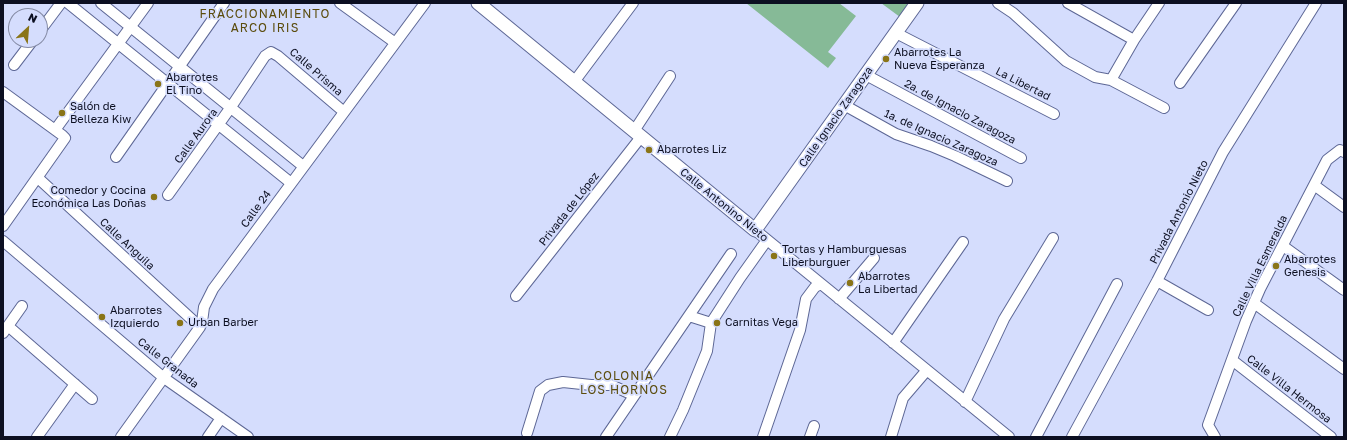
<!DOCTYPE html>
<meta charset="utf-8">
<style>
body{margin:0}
#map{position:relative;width:1347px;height:440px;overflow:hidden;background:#d5ddfd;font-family:"Golos Text",sans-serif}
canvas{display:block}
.frame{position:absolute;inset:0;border:4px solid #0c0f21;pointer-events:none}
.north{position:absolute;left:8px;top:8px;width:40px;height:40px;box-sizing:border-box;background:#d5ddfd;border:1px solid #858ba5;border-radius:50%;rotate:26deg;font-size:11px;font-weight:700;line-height:16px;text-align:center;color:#0c0f21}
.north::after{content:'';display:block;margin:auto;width:14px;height:18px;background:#8a7518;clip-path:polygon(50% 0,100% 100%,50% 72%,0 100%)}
</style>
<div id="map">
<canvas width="1347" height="440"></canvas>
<div class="frame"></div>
<div class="north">N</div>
</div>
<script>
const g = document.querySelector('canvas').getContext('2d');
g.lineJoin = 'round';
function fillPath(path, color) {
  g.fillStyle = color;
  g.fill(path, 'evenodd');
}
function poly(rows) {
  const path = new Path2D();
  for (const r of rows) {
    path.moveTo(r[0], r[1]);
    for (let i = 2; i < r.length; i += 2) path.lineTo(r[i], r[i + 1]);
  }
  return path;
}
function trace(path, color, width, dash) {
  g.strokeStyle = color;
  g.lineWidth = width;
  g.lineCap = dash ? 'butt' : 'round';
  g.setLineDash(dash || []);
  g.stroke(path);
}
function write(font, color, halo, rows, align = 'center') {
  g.font = font + ' "Golos Text",sans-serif';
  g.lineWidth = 3.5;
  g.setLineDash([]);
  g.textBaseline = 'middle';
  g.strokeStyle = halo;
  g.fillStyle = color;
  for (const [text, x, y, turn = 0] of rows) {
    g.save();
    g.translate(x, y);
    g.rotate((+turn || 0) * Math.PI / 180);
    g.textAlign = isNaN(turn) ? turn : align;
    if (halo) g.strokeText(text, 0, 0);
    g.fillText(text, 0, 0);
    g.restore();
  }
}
fillPath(poly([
 [746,3,839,3,856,16,828,52,836,58,828,68],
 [881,3,910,3,900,17]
]), '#86ba97');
const minor = poly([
 [68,3,291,183],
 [101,3,303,166],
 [340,3,394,42],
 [998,3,1013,13,1066,61,1095,77,1111,80,1164,108],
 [1068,3,1134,40],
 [40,31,61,3],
 [896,33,1054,114],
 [14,65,33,40],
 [866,75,1021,158],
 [1111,80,1134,40,1159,3],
 [574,82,633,3],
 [1180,83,1236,3],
 [3,92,62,135,65,138,3,226],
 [844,105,896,134,931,146,955,156,1007,181],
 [55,130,148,3],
 [634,131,670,76],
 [116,157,224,3],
 [38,178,200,327],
 [1314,185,1344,207],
 [168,195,231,107,265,56,271,52,278,56,344,112],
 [755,230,1009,437],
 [3,241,164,378,248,437],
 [1283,246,1344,290],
 [1157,281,1208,310],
 [516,296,641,137],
 [839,299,874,258],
 [1254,303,1344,369],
 [689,316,711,323],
 [8,326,92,399],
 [3,333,22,306],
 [893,343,963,242],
 [1232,360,1331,437],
 [965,402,1004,319,1053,238],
 [527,433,540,391,548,385,563,382,591,385,611,385,633,395],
 [37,437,75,384],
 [121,437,200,327,202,322,204,307,213,289,425,3],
 [208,437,221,418],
 [606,437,731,254],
 [670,437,683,410,707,351,711,323,740,278,767,240],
 [763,437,800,330,806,299,815,287,821,284],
 [810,437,814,426],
 [891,437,903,398,927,370],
 [1036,437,1117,284],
 [1072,437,1157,281,1223,152,1316,3],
 [1215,437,1208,425,1246,321,1260,289,1327,160,1340,150,1344,152]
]);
const major = poly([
 [478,3,755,230,917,3]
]);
trace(minor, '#5d6795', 12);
trace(major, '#5d6795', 15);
trace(minor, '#fff', 10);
trace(major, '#fff', 13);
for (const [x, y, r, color] of [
 [886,59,4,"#8a7518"],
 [158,84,4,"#8a7518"],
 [62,113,4,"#8a7518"],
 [649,150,4,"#8a7518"],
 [154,197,4,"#8a7518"],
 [774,256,4,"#8a7518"],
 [1276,266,4,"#8a7518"],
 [850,283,4,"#8a7518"],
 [102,317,4,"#8a7518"],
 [180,323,4,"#8a7518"],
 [717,323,4,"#8a7518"]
]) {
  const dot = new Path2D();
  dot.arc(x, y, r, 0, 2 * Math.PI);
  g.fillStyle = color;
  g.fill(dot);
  trace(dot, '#d5ddfd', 1.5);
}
write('11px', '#0c0f21', '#d5ddfd', [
 ["Abarrotes La",894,53],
 ["Nueva Esperanza",894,66],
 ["Abarrotes",166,78],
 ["El Tino",166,91],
 ["Salón de",70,107],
 ["Belleza Kiw",70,120],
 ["Abarrotes Liz",657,150],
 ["Comedor y Cocina",146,191,"right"],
 ["Económica Las Doñas",146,204,"right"],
 ["Tortas y Hamburguesas",782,250],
 ["Liberburguer",782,263],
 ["Abarrotes",1284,260],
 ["Genesis",1284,273],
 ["Abarrotes",858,277],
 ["La Libertad",858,290],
 ["Abarrotes",110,311],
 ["Izquierdo",110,324],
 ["Urban Barber",188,323],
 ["Carnitas Vega",725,323]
], 'left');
write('11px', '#0c0f21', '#d5ddfd', [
 ["Calle Prisma",316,72,41],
 ["La Libertad",1023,84,27],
 ["2a. de Ignacio Zaragoza",960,112,28],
 ["Calle Ignacio Zaragoza",836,117,-55],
 ["Calle Aurora",196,136,-54],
 ["1a. de Ignacio Zaragoza",941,138,24],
 ["Calle Antonino Nieto",724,205,39],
 ["Calle 24",256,209,-54],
 ["Privada de López",569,209,-52],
 ["Privada Antonio Nieto",1179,212,-63],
 ["Calle Anguila",127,244,43],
 ["Calle Villa Esmeralda",1260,266,-64],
 ["Calle Granada",168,363,38],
 ["Calle Villa Hermosa",1289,389,38]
]);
g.letterSpacing = '1px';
write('12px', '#5b4c0d', '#d5ddfd', [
 ["FRACCIONAMIENTO",265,14],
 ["ARCO IRIS",265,28],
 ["COLONIA",624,376],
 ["LOS HORNOS",624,390]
]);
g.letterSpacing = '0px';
</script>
